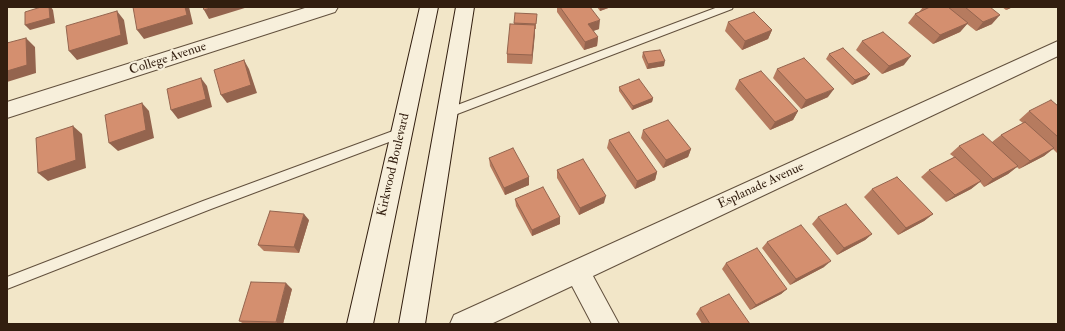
<!DOCTYPE html>
<style>
body{margin:0}
#map{position:relative;width:1065px;height:331px;overflow:hidden;background:#f2e6c8;font-family:"IM FELL Double Pica",serif}
canvas{display:block}
.frame{position:absolute;inset:0;border:8px solid #321e0f;pointer-events:none}
</style>
<div id="map">
<canvas width="1065" height="331"></canvas>
<div class="frame"></div>
</div>
<script>
const g = document.querySelector('canvas').getContext('2d');
g.lineJoin = 'round';
function poly(rows) {
  const path = new Path2D();
  for (const r of rows) {
    path.moveTo(r[0], r[1]);
    for (let i = 2; i < r.length; i += 2) path.lineTo(r[i], r[i + 1]);
  }
  return path;
}
function trace(path, color, width, dash) {
  g.strokeStyle = color;
  g.lineWidth = width;
  g.lineCap = dash ? 'butt' : 'round';
  g.setLineDash(dash || []);
  g.stroke(path);
}
function fillPath(path, color) {
  g.fillStyle = color;
  g.fill(path, 'evenodd');
}
function write(font, color, halo, rows, align = 'center') {
  g.font = font + ' "IM FELL Double Pica",serif';
  g.lineWidth = 4;
  g.setLineDash([]);
  g.textBaseline = 'middle';
  g.strokeStyle = halo;
  g.fillStyle = color;
  for (const [text, x, y, turn = 0] of rows) {
    g.save();
    g.translate(x, y);
    g.rotate((+turn || 0) * Math.PI / 180);
    g.textAlign = isNaN(turn) ? turn : align;
    if (halo) g.strokeText(text, 0, 0);
    g.fillText(text, 0, 0);
    g.restore();
  }
}
const lane = poly([
 [718,7,733,7,732,9,452,116,448,118,444,116,442,113,444,110,718,7],
 [401,128,405,130,407,133,405,136,211,209,7,289,7,277,203,201,401,128]
]);
const street = poly([
 [308,7,338,7,335,12,7,118,7,102,308,7],
 [1058,41,1058,56,593,276,619,324,592,324,572,286,491,324,450,324,454,315,1058,41]
]);
const secondary = poly([
 [420,7,438,7,373,324,347,324,420,7],
 [456,7,474,7,425,324,399,324,456,7]
]);
trace(lane, '#62503d', 2);
trace(street, '#62503d', 2);
trace(secondary, '#321e0f', 2);
fillPath(lane, '#f7efdb');
fillPath(street, '#f7efdb');
fillPath(secondary, '#f7efdb');
fillPath(poly([
 [557,7,590,7,599,29,593,31,598,37,597,46,584,50,557,12],
 [597,7,611,7,600,11],
 [923,7,990,7,992,24,976,31,967,24,960,32,933,44,908,23,915,14,919,12],
 [1002,7,1013,7,1006,10],
 [536,19,536,29,535,29,532,64,507,63,507,54,514,23],
 [728,22,772,30,768,39,742,50,725,31],
 [862,41,904,65,882,74,856,50],
 [643,52,664,66,647,69,642,57],
 [829,54,870,74,866,79,852,85,826,59],
 [777,69,828,97,801,109,773,78],
 [739,80,798,111,793,120,770,130,735,89],
 [619,87,653,98,652,102,632,110,619,91],
 [1058,106,1058,152,1057,153,1053,149,1044,156,1019,169,1017,167,1008,174,984,187,980,182,971,189,946,202,921,177,929,170,954,157,950,154,959,146,992,142,1001,135,1023,123,1019,120,1029,111],
 [643,130,691,149,688,157,663,168,641,138],
 [609,140,657,172,655,180,635,189,607,148],
 [489,158,529,177,529,185,505,195,490,166],
 [557,170,604,203,579,215,557,178],
 [872,189,933,214,924,221,898,235,864,197],
 [515,199,560,217,560,224,532,236,516,206],
 [818,217,872,234,865,240,837,255,812,224],
 [309,220,299,253,264,251,258,245],
 [767,242,824,267,790,285,762,248],
 [726,263,787,289,781,294,750,310,722,269],
 [292,289,283,324,244,324,239,321],
 [700,308,750,324,702,324,696,314]
]), '#b67b5f');
fillPath(poly([
 [49,7,51,7,53,10,55,23,30,30,25,25],
 [185,7,189,7,193,24,144,39,137,30],
 [213,7,248,7,209,19,204,10],
 [600,7,611,7,600,11],
 [1009,7,1013,7,1006,10],
 [117,11,124,20,128,44,77,60,69,51],
 [1000,15,992,24,976,31,983,22],
 [600,20,599,29,587,33,588,24],
 [968,23,960,32,933,44,940,35],
 [535,25,535,34,532,64,532,55],
 [772,30,768,39,742,50,745,41],
 [598,37,597,46,584,50,585,42],
 [26,38,35,47,36,73,7,82,7,71],
 [911,56,904,65,882,74,889,66],
 [244,60,249,69,257,93,227,103,221,95],
 [665,61,664,66,647,69,648,64],
 [870,74,866,79,852,85,855,80],
 [201,78,207,86,212,107,178,119,171,110],
 [834,89,828,97,801,109,806,100],
 [653,98,652,102,632,110,633,106],
 [142,103,149,111,154,138,118,151,109,143],
 [798,111,793,120,770,130,775,122],
 [73,126,82,134,86,168,48,181,38,173],
 [1054,148,1044,156,1019,169,1030,161],
 [691,149,688,157,663,168,666,160],
 [1018,166,1008,174,984,187,993,179],
 [657,172,655,180,635,189,637,181],
 [529,177,529,185,505,195,504,188],
 [981,181,971,189,946,202,955,195],
 [606,196,604,203,579,215,580,208],
 [304,214,309,220,299,253,294,247],
 [933,214,924,221,898,235,906,228],
 [560,217,560,224,532,236,532,230],
 [872,234,865,240,837,255,844,248],
 [831,261,824,267,790,285,796,279],
 [286,283,292,289,283,324,278,324,276,322],
 [787,289,781,294,750,310,756,305]
]), '#94644e');
const building = poly([
 [41,7,49,7,50,18,25,25,25,12,41,7],
 [133,7,185,7,187,15,137,30,133,7],
 [203,7,213,7,204,10,203,7],
 [560,7,590,7,600,20,588,24,598,37,585,42,560,7],
 [930,7,948,7,968,23,940,35,915,14,930,7],
 [965,7,990,7,1000,15,983,22,965,7],
 [117,11,121,35,69,51,66,26,117,11],
 [754,12,772,30,745,41,728,22,754,12],
 [515,13,537,14,536,24,514,23,515,13],
 [510,24,535,25,532,55,507,54,510,24],
 [883,32,911,56,889,66,862,41,883,32],
 [26,38,27,65,7,71,7,43,26,38],
 [843,48,870,74,855,80,829,54,843,48],
 [660,50,665,61,648,64,643,52,660,50],
 [804,58,834,89,806,100,777,69,804,58],
 [244,60,251,85,221,95,214,70,244,60],
 [761,71,798,111,775,122,739,80,761,71],
 [201,78,206,99,171,110,167,89,201,78],
 [639,79,653,98,633,106,619,87,639,79],
 [1051,100,1058,106,1058,137,1029,111,1051,100],
 [142,103,146,130,109,143,105,115,142,103],
 [668,120,691,149,666,160,643,130,668,120],
 [1025,122,1054,148,1030,161,1001,135,1025,122],
 [73,126,76,160,38,173,36,138,73,126],
 [629,132,657,172,637,181,609,140,629,132],
 [983,134,1018,166,993,179,959,146,983,134],
 [513,148,529,177,504,188,489,158,513,148],
 [955,157,981,181,955,195,929,170,955,157],
 [583,159,606,196,580,208,557,170,583,159],
 [897,177,933,214,906,228,872,189,897,177],
 [543,187,560,217,532,230,515,199,543,187],
 [846,204,872,234,844,248,818,217,846,204],
 [270,211,304,214,294,247,258,245,270,211],
 [801,225,831,261,796,279,767,242,801,225],
 [757,248,787,289,756,305,726,263,757,248],
 [251,282,286,283,276,322,239,321,251,282],
 [729,294,750,324,710,324,700,308,729,294]
]);
fillPath(building, '#d48f6f');
trace(building, '#94644e', 1);
write('13px', '#321e0f', '#f7efdb', [
 ["College Avenue",168,59,-18],
 ["Kirkwood Boulevard",394,165,-77],
 ["Esplanade Avenue",761,186,-25]
]);
</script>
